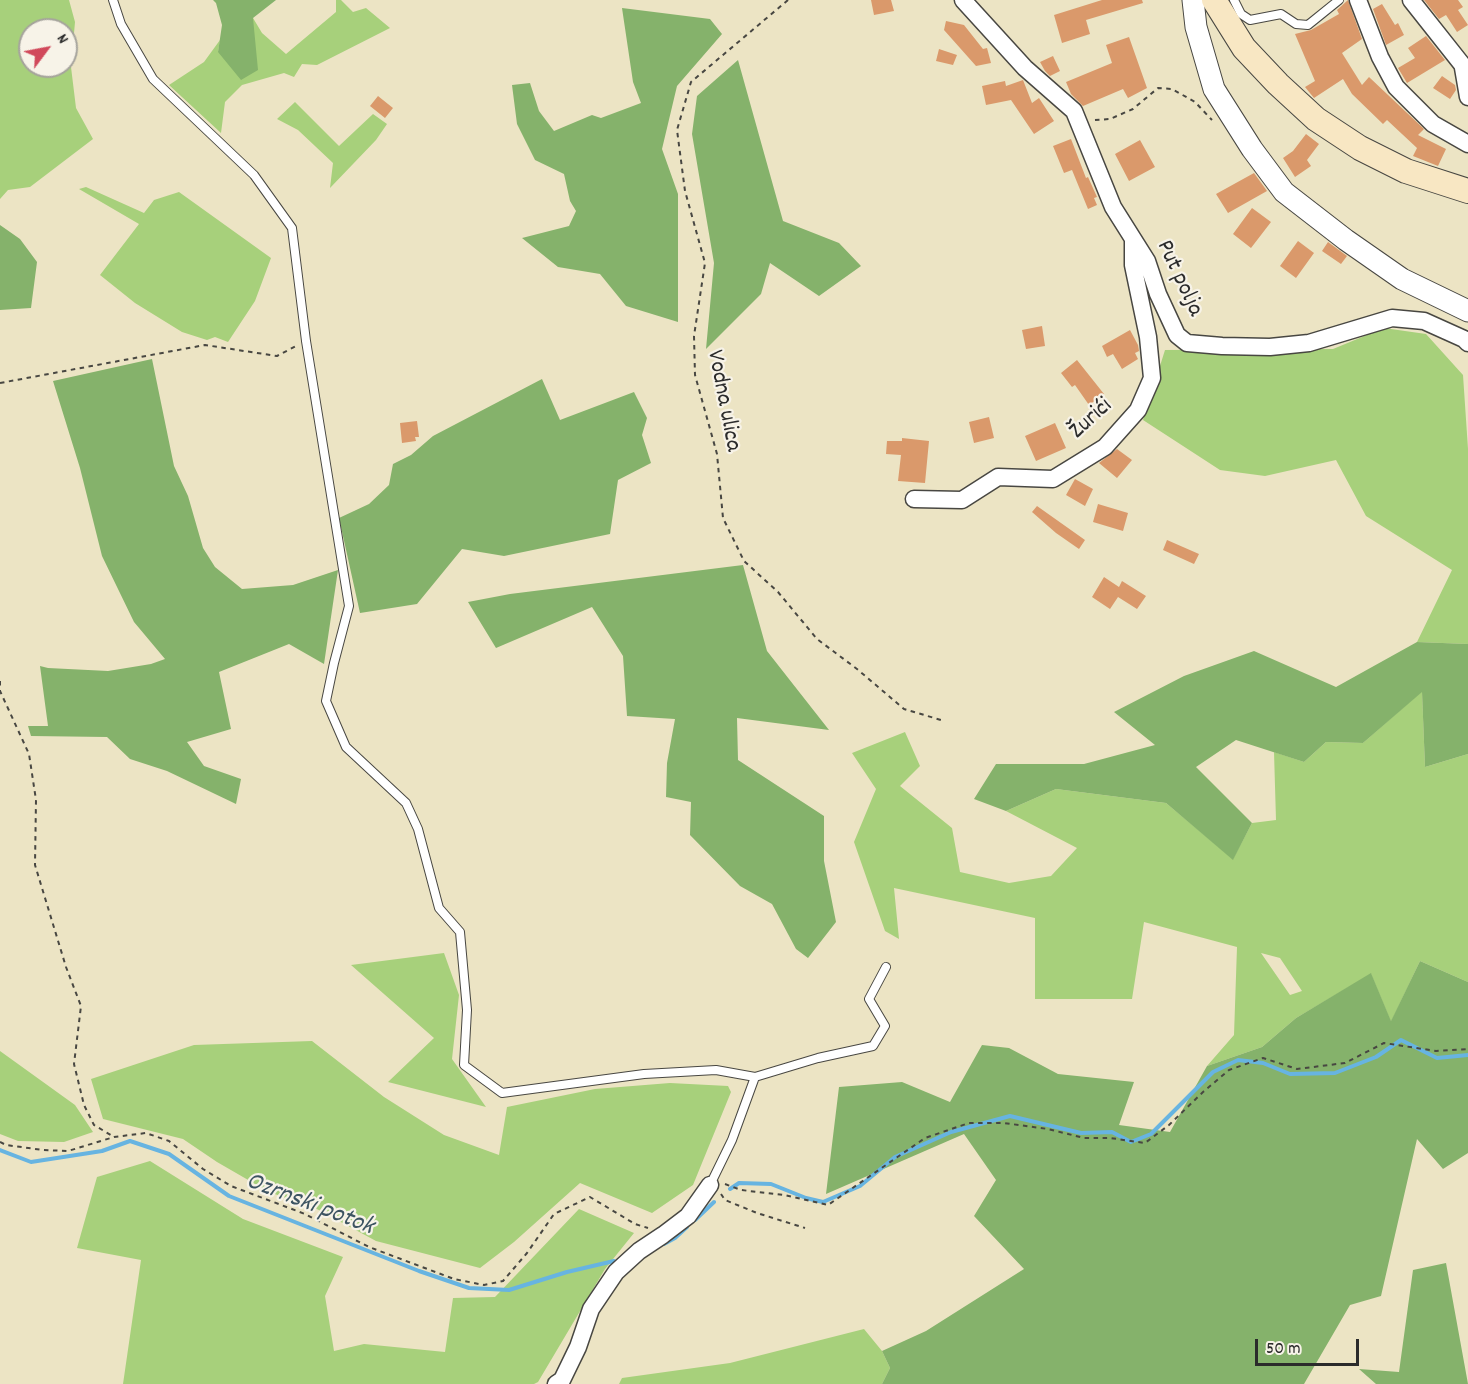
<!DOCTYPE html>
<meta charset="utf-8">
<style>
body{margin:0}
#map{position:relative;width:1468px;height:1384px;overflow:hidden;background:#ece4c4;font-family:Dekko,sans-serif}
canvas{display:block}
.north{position:absolute;left:18px;top:18px;width:60px;height:60px;box-sizing:border-box;background:#f7f3e8;border:2px solid #a5a39c;border-radius:50%;rotate:58deg;font-size:16px;font-weight:700;line-height:24px;text-align:center;color:#2b2b2b}
.north::after{content:'';display:block;margin:auto;width:21px;height:27px;background:#d1495b;clip-path:polygon(50% 0,100% 100%,50% 72%,0 100%)}
.scale{position:absolute;left:1255px;top:1339px;width:104px;height:27px;box-sizing:border-box;border:3px solid #2b2b2b;border-top:0;padding-left:8px;font-size:18px;line-height:21px;white-space:nowrap;color:#2b2b2b;-webkit-text-stroke:4px #f7f3e8;paint-order:stroke}
</style>
<div id="map">
<canvas width="1468" height="1384"></canvas>
<div class="north">N</div>
<div class="scale">50 m</div>
</div>
<script>
const g = document.querySelector('canvas').getContext('2d');
g.lineJoin = 'round';
function fillPath(path, color) {
  g.fillStyle = color;
  g.fill(path, 'evenodd');
}
function poly(rows) {
  const path = new Path2D();
  for (const r of rows) {
    path.moveTo(r[0], r[1]);
    for (let i = 2; i < r.length; i += 2) path.lineTo(r[i], r[i + 1]);
  }
  return path;
}
function trace(path, color, width, dash) {
  g.strokeStyle = color;
  g.lineWidth = width;
  g.lineCap = dash ? 'butt' : 'round';
  g.setLineDash(dash || []);
  g.stroke(path);
}
function write(font, color, halo, rows, align = 'center') {
  g.font = font + ' Dekko,sans-serif';
  g.lineWidth = 4.5;
  g.setLineDash([]);
  g.textBaseline = 'middle';
  g.strokeStyle = halo;
  g.fillStyle = color;
  for (const [text, x, y, turn = 0] of rows) {
    g.save();
    g.translate(x, y);
    g.rotate((+turn || 0) * Math.PI / 180);
    g.textAlign = isNaN(turn) ? turn : align;
    if (halo) g.strokeText(text, 0, 0);
    g.fillText(text, 0, 0);
    g.restore();
  }
}
fillPath(poly([
 [0,0,69,0,75,22,71,67,76,108,93,139,30,187,8,190,0,199],
 [30,30,66,30,66,66,30,66],
 [336,0,341,0,353,12,366,8,390,28,317,65,302,64,294,77,284,73,242,85,225,102,221,133,169,85,204,62,220,40,218,52,253,18,262,33,286,54,336,12],
 [295,102,339,146,373,114,387,124,376,140,330,188,333,163,298,130,277,119],
 [86,187,144,213,154,200,179,192,271,258,255,301,228,342,215,337,207,340,182,332,135,303,100,275,139,224,79,189],
 [1384,328,1426,334,1463,375,1468,449,1468,644,1417,642,1452,570,1366,516,1336,460,1265,476,1220,470,1143,420,1165,350,1333,349],
 [1422,691,1425,767,1468,754,1468,982,1420,961,1391,1022,1371,974,1296,1018,1262,1047,1207,1066,1234,1035,1237,947,1144,922,1132,999,1035,999,1035,918,894,888,899,939,885,931,854,842,876,789,852,753,905,732,920,766,900,786,952,828,960,872,1009,883,1051,876,1077,848,1006,811,1056,789,1166,803,1233,859,1252,823,1276,820,1274,752,1304,762,1326,742,1363,743],
 [1261,953,1280,958,1302,991,1290,995],
 [444,953,459,995,452,1059,486,1107,388,1082,434,1038,351,965],
 [312,1041,384,1097,444,1135,499,1155,507,1107,595,1089,670,1083,728,1086,731,1092,693,1185,652,1213,580,1183,514,1242,480,1268,376,1241,315,1208,269,1192,217,1162,183,1139,103,1119,91,1079,194,1045],
 [0,1051,75,1105,93,1132,64,1142,18,1141,0,1134],
 [150,1161,243,1219,343,1257,325,1296,334,1351,364,1344,445,1352,453,1298,495,1297,579,1209,634,1233,605,1269,538,1382,534,1384,123,1384,141,1260,77,1248,97,1177],
 [864,1329,882,1351,890,1368,882,1384,619,1384,622,1378,730,1363]
]), '#a7d07b');
fillPath(poly([
 [213,0,276,0,253,18,258,70,241,80,218,52,222,25,216,3],
 [622,8,710,19,722,34,677,86,662,149,678,194,678,322,626,306,600,274,558,267,522,238,569,226,576,211,570,201,564,174,535,160,517,124,512,85,530,83,539,111,554,131,592,115,601,118,641,103,633,82],
 [738,60,783,221,839,243,861,266,819,296,770,263,761,294,706,349,714,263,692,134,697,96],
 [0,225,20,239,37,262,31,308,0,310],
 [152,359,174,466,188,496,203,548,215,567,242,589,293,585,338,570,324,664,289,644,219,672,231,729,187,742,204,766,241,779,236,804,167,771,130,759,107,737,31,736,28,726,48,726,40,666,48,668,108,671,151,664,165,659,134,622,102,556,80,468,53,381],
 [542,379,560,420,634,392,647,418,642,435,651,463,618,480,610,534,504,556,462,549,417,604,360,613,339,518,369,504,389,485,393,464,411,455,433,436],
 [743,565,767,651,829,730,737,718,738,760,824,816,824,861,836,922,808,958,796,949,772,904,740,886,690,835,691,802,666,797,667,763,675,719,627,716,623,656,592,607,496,648,468,602,510,594],
 [1417,642,1468,644,1468,754,1425,767,1422,692,1363,743,1326,742,1304,762,1236,740,1196,767,1252,823,1233,860,1166,803,1056,789,1006,811,974,799,996,764,1084,764,1155,745,1114,712,1184,676,1254,651,1336,687],
 [1420,961,1468,982,1468,1153,1443,1169,1417,1139,1381,1296,1350,1305,1304,1384,882,1384,890,1368,882,1351,926,1331,1024,1269,974,1216,996,1180,964,1134,826,1194,839,1087,902,1082,950,1102,982,1045,1009,1048,1058,1074,1134,1082,1119,1125,1170,1132,1207,1066,1262,1047,1296,1018,1371,973,1391,1021],
 [1446,1263,1468,1384,1376,1384,1359,1369,1399,1372,1413,1270]
]), '#85b26b');
trace(poly([
 [0,1150,31,1162,102,1151,130,1141,169,1154,229,1196,419,1271,469,1288,509,1290,567,1272,614,1261],
 [730,1189,739,1183,771,1184,806,1198,823,1202,860,1186,895,1157,951,1132,1010,1116,1081,1133,1112,1132,1131,1142,1151,1134,1213,1072,1238,1060,1263,1063,1290,1074,1335,1073,1376,1057,1401,1040,1437,1058,1468,1055],
 [695,1220,714,1202],
 [664,1244,675,1238,687,1227]
]), '#67b4e1', 4);
fillPath(poly([
 [871,0,891,0,894,11,874,15],
 [1102,0,1142,0,1143,3,1086,20,1090,34,1062,43,1054,15],
 [1348,0,1362,39,1342,53,1362,85,1369,77,1424,129,1418,135,1446,149,1438,166,1413,156,1417,148,1387,120,1383,124,1352,94,1343,79,1314,98,1305,87,1315,81,1295,34,1311,30,1339,14,1337,10],
 [1424,0,1458,0,1463,7,1458,10,1468,25,1457,32,1446,15,1439,19],
 [1382,4,1395,25,1398,23,1404,35,1386,45,1373,9],
 [946,21,964,25,983,49,987,48,991,63,976,66,944,30],
 [1426,36,1445,60,1407,83,1398,68,1415,58,1408,48],
 [1129,37,1147,88,1128,98,1123,89,1083,106,1071,94,1066,82,1112,63,1106,45],
 [939,49,957,55,953,65,936,61],
 [1053,56,1060,71,1050,76,1045,71,1040,62],
 [1442,76,1455,85,1456,90,1450,99,1433,88],
 [1023,80,1032,103,1039,98,1054,121,1034,134,1011,100,986,105,982,86,1005,81,1006,86],
 [378,96,393,108,385,118,370,106],
 [1306,134,1319,144,1307,160,1311,166,1295,177,1283,158,1293,151],
 [1071,139,1086,178,1088,177,1097,197,1094,198,1097,205,1088,209,1072,170,1064,173,1053,146],
 [1140,140,1155,167,1129,181,1115,154],
 [1254,173,1267,191,1228,213,1216,194],
 [1252,208,1271,222,1251,248,1233,234],
 [1298,241,1314,253,1296,278,1280,266],
 [1328,242,1347,256,1341,264,1322,251],
 [1042,326,1045,346,1026,349,1022,330],
 [1130,330,1138,345,1139,351,1135,353,1138,359,1122,369,1113,354,1107,357,1102,346],
 [1077,360,1104,394,1089,405,1075,385,1072,387,1061,373],
 [989,417,994,438,974,443,969,422],
 [417,421,419,437,415,437,416,441,402,443,400,423],
 [1055,423,1066,448,1036,461,1025,436],
 [902,438,929,441,925,483,898,481,901,455,886,454,887,441,902,441],
 [1117,449,1132,460,1117,478,1099,463],
 [1075,479,1093,489,1085,506,1066,495],
 [1098,504,1128,513,1123,531,1093,522],
 [1037,506,1085,540,1079,549,1056,533,1032,512],
 [1167,540,1199,554,1194,564,1163,550],
 [1104,577,1119,587,1122,581,1146,596,1137,609,1118,597,1110,609,1092,597]
]), '#da996b');
const service = poly([
 [113,0,121,24,153,79,254,175,292,228,306,341,349,606,334,663,326,701,346,747,406,803,418,829,439,908,460,932,467,1010,464,1065,502,1093,644,1074,716,1070,755,1077,818,1058,873,1046,885,1026,869,999,886,967],
 [1234,0,1241,14,1250,20,1281,14,1296,24,1308,25,1339,0],
 [710,1185,732,1140,755,1077]
]);
const minor = poly([
 [963,0,1025,68,1074,111,1113,207,1147,261,1158,294,1177,335,1187,343,1222,346,1270,347,1309,343,1392,318,1424,321,1464,339,1468,343],
 [1358,0,1380,57,1396,87,1433,124,1468,144],
 [1411,0,1468,72],
 [1463,68,1468,97],
 [914,499,962,500,998,477,1053,479,1105,447,1138,410,1152,378,1148,337,1133,265,1133,240],
 [556,1384,562,1380,578,1347,591,1309,616,1272,639,1251,663,1235,688,1216,710,1185]
]);
const tertiary = poly([
 [1193,0,1196,27,1214,89,1252,149,1284,192,1346,240,1402,279,1468,311]
]);
const secondary = poly([
 [1214,0,1244,48,1278,84,1316,119,1360,148,1406,171,1468,191]
]);
trace(service, '#484742', 10);
trace(minor, '#484742', 19);
trace(tertiary, '#484742', 23);
trace(secondary, '#484742', 26);
trace(poly([
 [788,0,691,82,677,130,685,191,705,263,694,336,695,375,717,454,723,518,744,561,778,592,817,639,857,669,904,709,941,720],
 [1095,120,1110,119,1133,109,1158,88,1172,89,1195,102,1212,120],
 [0,383,205,345,277,356,296,346],
 [0,681,0,691,29,754,36,800,35,865,66,967,81,1006,74,1064,84,1105,94,1125,114,1137],
 [0,1142,6,1145,43,1150,68,1151,114,1137,146,1133,169,1141,203,1169,231,1186,305,1214,369,1247,454,1279,484,1285,503,1281,527,1253,554,1214,590,1197,635,1224,648,1228],
 [725,1184,741,1190,784,1195,828,1205,925,1138,969,1123,1004,1123,1048,1129,1084,1138,1110,1138,1145,1143,1169,1125,1203,1092,1229,1070,1263,1058,1297,1069,1345,1063,1384,1043,1436,1051,1468,1049],
 [721,1194,725,1200,757,1213,805,1228]
]), '#484742', 2, [4.5, 4.5]);
trace(service, '#fff', 8);
trace(minor, '#fff', 16);
trace(tertiary, '#fff', 21);
trace(secondary, '#f8e7c3', 24);
write('24px', '#2b2b2b', '#f7f3e8', [
 ["Put polja",1178,279,65],
 ["Vodna ulica",722,401,79],
 ["Žurići",1092,420,-42]
]);
write('italic 26px', '#3d5462', '#f7f3e8', [
 ["Ozrnski potok",309,1206,21]
]);
</script>
